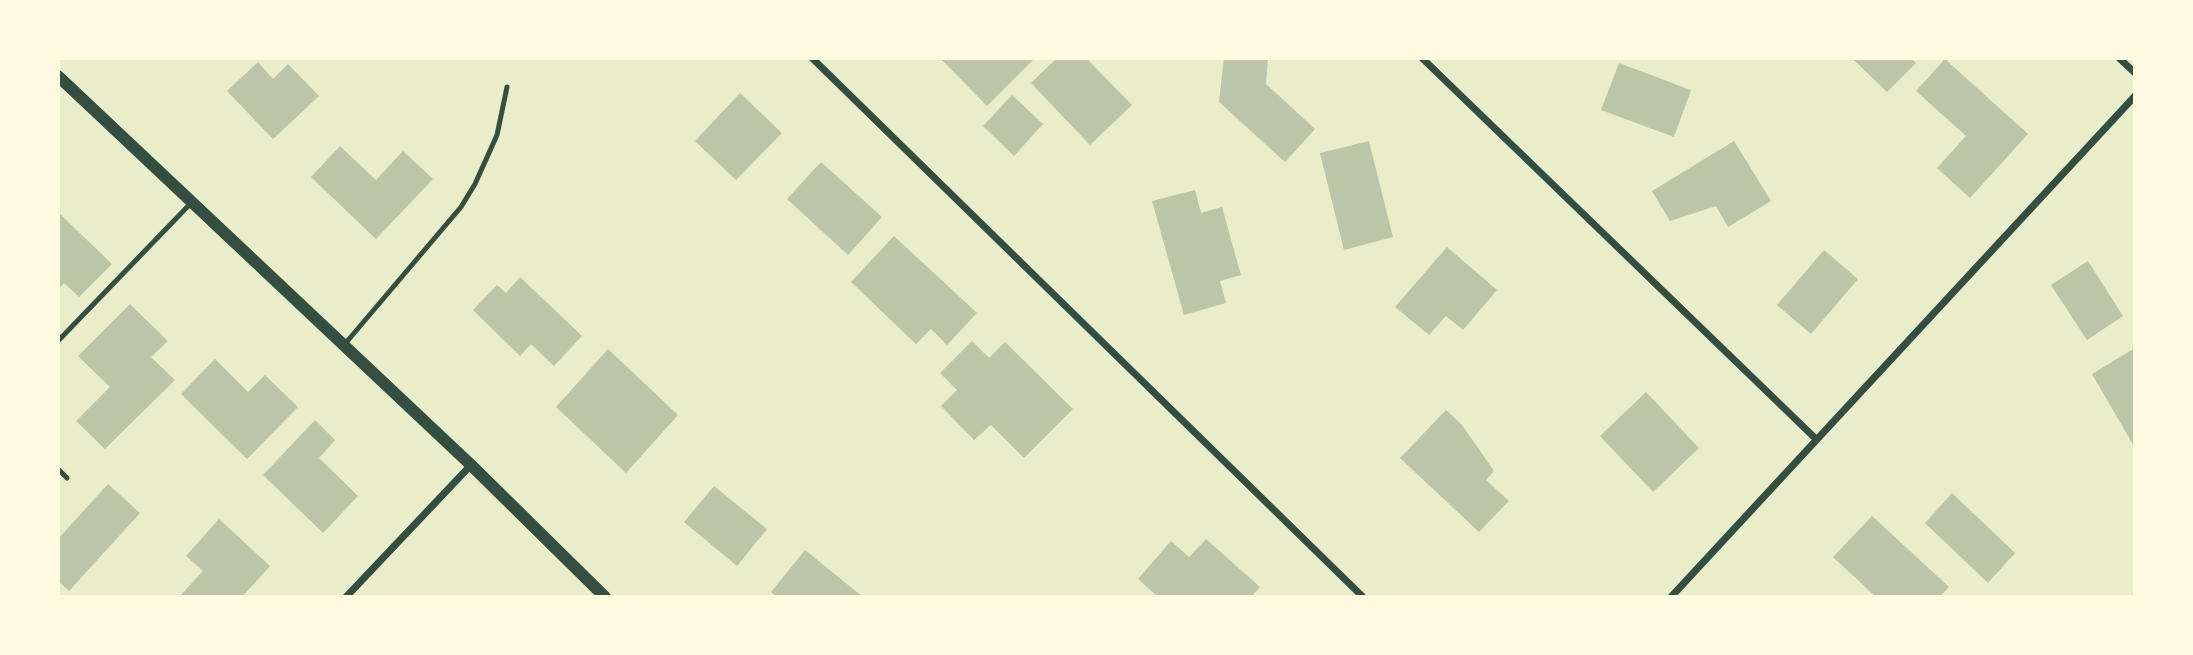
<!DOCTYPE html>
<style>
body{margin:0}
#map{position:relative;width:2193px;height:655px;overflow:hidden;background:#e9edc9;font-family:"Public Sans",sans-serif}
canvas{display:block}
.frame{position:absolute;inset:0;border:60px solid #fefae0;pointer-events:none}
</style>
<div id="map">
<canvas width="2193" height="655"></canvas>
<div class="frame"></div>
</div>
<script>
const g = document.querySelector('canvas').getContext('2d');
g.lineJoin = 'round';
function fillPath(path, color) {
  g.fillStyle = color;
  g.fill(path, 'evenodd');
}
function poly(rows) {
  const path = new Path2D();
  for (const r of rows) {
    path.moveTo(r[0], r[1]);
    for (let i = 2; i < r.length; i += 2) path.lineTo(r[i], r[i + 1]);
  }
  return path;
}
function trace(path, color, width, dash) {
  g.strokeStyle = color;
  g.lineWidth = width;
  g.lineCap = dash ? 'butt' : 'round';
  g.setLineDash(dash || []);
  g.stroke(path);
}
fillPath(poly([
 [940,58,1035,58,987,106],
 [1057,58,1086,58,1132,105,1090,145,1031,83],
 [1224,58,1268,58,1266,84,1315,129,1285,162,1219,102],
 [1852,58,1910,58,1916,63,1887,92],
 [1945,59,2028,134,1970,198,1937,168,1966,136,1916,91],
 [258,62,273,79,288,64,319,96,273,139,227,91],
 [1619,63,1691,90,1674,137,1601,110],
 [740,93,782,133,736,180,695,141],
 [1012,95,1043,124,1014,156,983,126],
 [1369,141,1393,237,1344,250,1320,153],
 [1734,141,1771,201,1728,227,1716,206,1670,221,1652,191],
 [340,146,376,180,403,151,433,179,376,239,311,177],
 [821,162,882,217,848,255,787,199],
 [1195,190,1201,213,1222,207,1241,275,1220,281,1226,303,1184,315,1152,201],
 [58,212,112,264,79,297,64,283,58,290],
 [894,236,977,313,947,345,931,329,916,344,851,282],
 [1447,247,1497,290,1463,330,1446,316,1429,335,1395,307],
 [1824,250,1858,279,1811,334,1777,305],
 [2088,261,2123,316,2087,340,2051,285],
 [520,277,582,336,554,366,531,344,520,356,473,310,497,285,506,293],
 [130,304,168,341,151,357,175,380,105,449,76,421,110,387,78,356],
 [972,341,989,358,1005,342,1073,409,1024,458,991,425,974,440,941,406,957,390,940,373],
 [2135,348,2135,448,2092,374],
 [608,349,678,415,626,473,556,407],
 [215,359,248,392,265,375,298,407,247,459,181,394],
 [1646,392,1699,448,1653,492,1600,436],
 [1446,410,1462,425,1494,471,1486,480,1509,501,1479,532,1400,458],
 [315,420,335,440,319,458,358,496,323,533,263,475],
 [108,484,140,513,69,591,58,581,58,539],
 [714,486,767,529,737,566,684,522],
 [1952,493,2015,553,1988,583,1925,523],
 [1872,516,1949,587,1939,597,1876,597,1833,557],
 [219,519,270,566,242,597,179,597,203,571,186,556],
 [1206,539,1260,587,1251,597,1158,597,1138,579,1171,541,1189,557],
 [805,550,863,597,777,597,771,592]
]), '#bcc5a7');
trace(poly([
 [58,341,192,202],
 [344,345,461,207,475,184,497,135,507,87],
 [58,469,67,478]
]), '#344e41', 5);
trace(poly([
 [812,58,1363,597],
 [1422,58,1816,439],
 [2119,58,2135,73],
 [346,597,471,465],
 [1671,597,2135,96]
]), '#344e41', 7);
trace(poly([
 [58,76,471,465,605,597]
]), '#344e41', 12);
</script>
